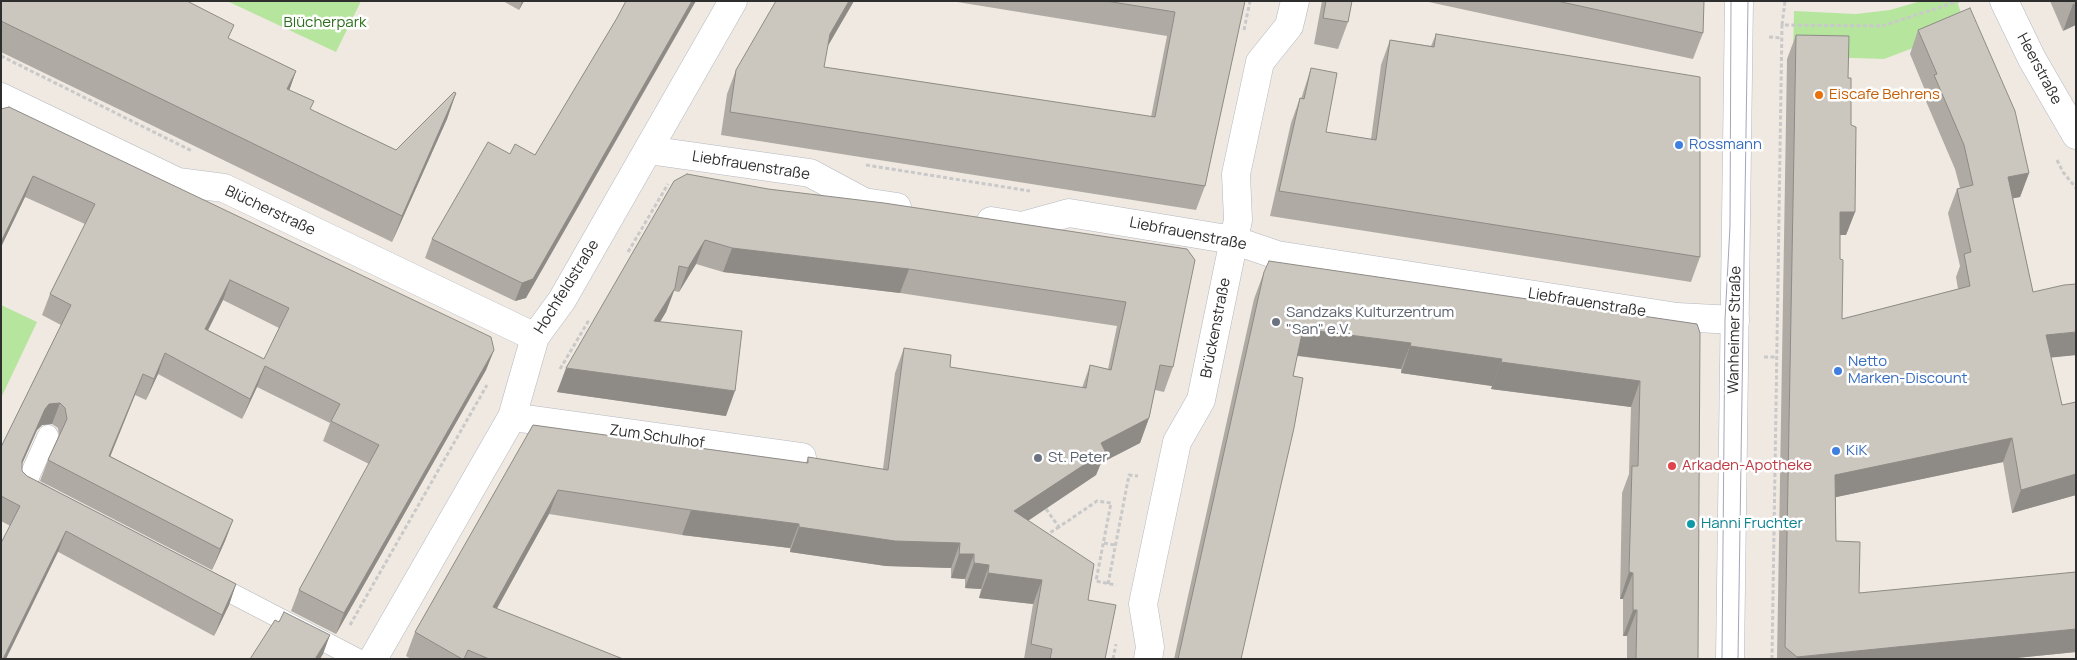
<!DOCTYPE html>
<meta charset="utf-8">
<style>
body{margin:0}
#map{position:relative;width:2077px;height:660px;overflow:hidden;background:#efe9e1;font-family:Manrope,sans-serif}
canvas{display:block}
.frame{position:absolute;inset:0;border:2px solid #2e2e2e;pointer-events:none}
</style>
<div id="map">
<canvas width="2077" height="660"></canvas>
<div class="frame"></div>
</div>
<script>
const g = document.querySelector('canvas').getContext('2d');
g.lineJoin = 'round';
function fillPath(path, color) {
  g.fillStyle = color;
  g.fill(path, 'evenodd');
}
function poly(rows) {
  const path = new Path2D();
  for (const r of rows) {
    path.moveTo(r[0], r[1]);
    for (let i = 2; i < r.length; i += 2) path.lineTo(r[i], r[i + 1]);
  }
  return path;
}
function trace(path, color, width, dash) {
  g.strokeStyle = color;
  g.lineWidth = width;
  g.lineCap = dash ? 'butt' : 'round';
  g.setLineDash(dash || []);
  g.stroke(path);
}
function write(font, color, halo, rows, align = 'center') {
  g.font = font + ' Manrope,sans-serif';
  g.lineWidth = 5;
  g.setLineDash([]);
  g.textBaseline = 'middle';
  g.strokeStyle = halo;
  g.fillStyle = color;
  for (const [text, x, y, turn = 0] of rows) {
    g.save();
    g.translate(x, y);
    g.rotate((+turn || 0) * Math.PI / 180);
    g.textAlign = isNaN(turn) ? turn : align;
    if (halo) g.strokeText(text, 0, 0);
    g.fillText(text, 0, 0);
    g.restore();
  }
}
fillPath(poly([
 [227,1,361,1,336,52],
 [1921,1,1957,1,1966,28,1884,59,1793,56,1794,11,1856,14,1890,10],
 [1,305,37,322,1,398]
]), '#b6e59e');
const service = poly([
 [41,494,25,486,48,435],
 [208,581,358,659]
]);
const minor = poly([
 [2004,1,2032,59,2076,135],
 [1,97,178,182,224,188,535,337],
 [648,150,810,173,864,202,897,207],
 [991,221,1022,226,1069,213,1233,240,1277,255,1677,317,1735,320],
 [512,417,802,457],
 [373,659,512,417,535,337,562,300,733,1],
 [1148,659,1150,647,1143,604,1177,442,1201,400,1238,220,1236,174,1260,62,1289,26,1295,1]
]);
const tertiary = poly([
 [1730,659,1739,1]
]);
trace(service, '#b4b7c1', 21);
trace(minor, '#b4b7c1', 29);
trace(tertiary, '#b4b7c1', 29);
trace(poly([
 [1782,25,1785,1],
 [1244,30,1250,1],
 [1769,37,1781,38],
 [1,56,192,151],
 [2057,160,2063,172,2076,188],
 [866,165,1030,191],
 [628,252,668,184],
 [1764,357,1776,357],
 [560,369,589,320],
 [1046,509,1059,527,1097,501,1111,503,1096,581,1116,585],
 [1045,536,1059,527],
 [1104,543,1115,545],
 [1108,584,1129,475,1138,476],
 [350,625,487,385],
 [1113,659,1116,644],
 [1772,659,1782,25,1882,26,1959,1]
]), '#c9c9c9', 3, [4, 2.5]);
trace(service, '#fff', 20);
trace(minor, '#fff', 28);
trace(tertiary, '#fff', 28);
trace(poly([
 [1722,659,1725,320,1730,226,1731,1],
 [1738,659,1748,1]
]), '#a3a6b8', 1);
fillPath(poly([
 [1,1,229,39,296,71,289,90,311,110,396,150,456,93,447,119,392,242,1,52],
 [503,1,524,1,519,10],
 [854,1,827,46,824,67,1151,117,1167,36,951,1,1245,1,1205,186,1196,210,721,135,727,94,736,70],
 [1322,1,1352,1,1348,22,1338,49,1314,44],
 [1424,1,1704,1,1703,33,1693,59],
 [2050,1,2076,1,2063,31],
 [617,18,526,298,515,301,425,258,432,239,510,154,535,155],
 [1918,30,2029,173,2020,197,2013,198,2033,292,2076,355,2051,357,2062,405,2076,402,2076,495,2012,513,2003,462,1836,497,1836,541,1859,593,2076,572,2076,652,2006,659,1777,659,1787,59,1796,35,1848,78,1855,212,1846,235,1840,235,1840,259,1842,319,1958,289,1956,277,1960,266,1948,213,1957,189,1960,188,1955,169,1925,99,1927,95,1910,54],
 [1436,34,1700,257,1691,282,1270,216,1291,123,1300,98,1301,99,1311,68,1326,132,1371,139,1381,65,1390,40,1431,46],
 [1,109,494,350,486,370,336,634,291,611,299,590,369,464,323,441,330,423,257,387,242,419,158,374,146,400,135,395,110,456,233,520,225,541,212,570,40,481,48,460,59,436,58,428,52,424,42,425,37,430,22,464,22,471,27,476,236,584,229,605,214,636,1,521,1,447,61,325,42,315,50,294,85,224,25,197,1,247],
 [223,300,279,328,264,359,208,330],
 [674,181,768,189,1187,249,1173,367,1164,392,1155,390,1149,418,1140,443,1101,463,1096,475,1028,521,1088,600,1105,659,1024,659,1033,604,979,598,981,589,965,588,965,579,951,578,951,568,886,566,790,552,790,548,682,535,549,514,496,609,623,659,411,659,406,656,415,632,533,425,806,463,808,457,883,469,895,373,904,348,950,367,1082,388,1090,365,1108,369,1117,326,900,293,723,272,696,264,679,292,674,291,666,312,660,322,726,416,557,392],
 [1264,272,1697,324,1698,659,1627,659,1627,636,1623,636,1623,599,1620,599,1622,493,1629,474,1631,407,1491,389,1492,386,1401,373,1401,369,1297,356,1241,659,1174,659,1254,299]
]), '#afaba4');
fillPath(poly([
 [522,1,524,1,519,10],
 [692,1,696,1,526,298,515,301,522,283],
 [849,1,854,1,821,58,830,34],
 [2076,3,2076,25,2063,31,2073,4],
 [296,71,287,97,287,89],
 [456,93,447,119,392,242,402,216],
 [2029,173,2020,197,2000,201,2008,177],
 [33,176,25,197,1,247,1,242],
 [1840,212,1855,212,1846,235,1832,235],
 [705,240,696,264,679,292,688,268],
 [732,248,909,269,900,293,723,272],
 [230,280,223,300,198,350,205,329],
 [675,288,666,312,645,346,654,321],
 [1303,329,1411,343,1401,369,1293,355],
 [2076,332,2076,355,2038,359,2046,335],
 [1410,346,1502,359,1492,386,1401,373],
 [494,350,486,370,336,634,344,613],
 [165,353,158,374,146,400,154,379],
 [1501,362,1640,381,1631,407,1491,389],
 [265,366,257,387,242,419,250,399],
 [566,368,735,391,726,416,557,392],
 [143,374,135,395,102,477,109,456],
 [60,403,52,424,42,425,37,430,14,482,22,461,45,409,49,404],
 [1149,418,1140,443,1101,463,1096,475,1005,536,1014,511,1101,443],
 [2012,438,2003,462,1827,499,1835,475],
 [2076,474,2076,495,2012,513,2021,490],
 [558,490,549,514,484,632,493,607],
 [691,510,799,524,790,548,682,535],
 [233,520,225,541,212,570,220,549],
 [799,527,960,543,951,568,886,566,790,552],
 [66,531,58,552,6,659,3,659],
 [959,554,974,554,965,579,951,578],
 [974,563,989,565,981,589,965,588],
 [1629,572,1633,573,1623,599,1620,599],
 [988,573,1042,580,1033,604,979,598],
 [236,584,229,605,214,636,222,615],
 [1633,610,1637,610,1627,636,1623,636],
 [2076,629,2076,652,2006,659,1796,659,1797,657],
 [330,635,323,654,320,659,315,659]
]), '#8e8b86');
const building = poly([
 [1,1,187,1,234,25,228,38,296,71,287,89,314,101,310,109,396,150,454,92,456,93,402,216,1,21,1,1],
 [626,1,692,1,533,279,522,283,432,239,488,142,510,154,515,144,535,155,617,18,626,1],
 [776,1,849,1,830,34,824,67,1155,117,1175,12,1106,1,1245,1,1205,186,730,112,736,70,776,1],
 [1326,1,1352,1,1348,22,1323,18,1326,1],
 [1557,1,1704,1,1703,33,1557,1],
 [1970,8,2015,111,2029,173,2008,177,2033,292,2064,285,2076,284,2076,332,2046,335,2062,405,2076,402,2076,474,2021,490,2012,438,1835,475,1836,541,1860,542,1859,593,2076,572,2076,629,1797,657,1785,647,1796,35,1849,36,1848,78,1851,78,1851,125,1856,127,1855,212,1840,212,1840,259,1843,260,1842,319,1970,286,1964,254,1971,252,1957,189,1973,185,1964,145,1934,75,1937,74,1918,30,1970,8],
 [1436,34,1700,77,1700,257,1279,191,1300,98,1304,99,1311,68,1337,73,1326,132,1376,140,1390,40,1434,47,1436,34],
 [9,107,491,337,494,350,344,613,299,590,379,445,331,421,340,404,265,366,250,399,165,353,154,379,143,374,109,456,233,520,220,549,48,460,67,419,65,408,60,403,49,404,45,409,22,461,22,471,27,476,236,584,222,615,66,531,3,659,1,659,1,543,20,506,1,496,1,447,71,305,50,294,95,204,33,176,1,242,1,109,9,107],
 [230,280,289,308,264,359,205,329,230,280],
 [687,174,768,189,884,203,1187,249,1195,260,1173,367,1160,365,1149,418,1101,443,1105,451,1014,511,1094,564,1088,600,1116,605,1105,659,1050,659,1052,649,1031,644,1042,580,988,573,989,565,974,563,974,554,959,554,960,543,895,541,799,527,799,524,691,510,558,490,493,607,623,659,489,659,468,650,464,659,462,659,415,632,533,425,808,463,808,457,888,470,904,348,951,355,950,367,1086,388,1090,365,1111,370,1126,302,909,269,732,248,705,240,688,268,679,266,675,288,654,321,742,331,735,391,566,368,674,181,687,174],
 [1269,261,1697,324,1700,333,1698,659,1636,659,1637,610,1633,610,1633,573,1629,572,1632,466,1638,466,1640,381,1501,362,1502,359,1410,346,1411,343,1303,329,1293,376,1303,378,1294,428,1241,659,1178,659,1264,272,1269,261],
 [284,612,330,635,315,659,250,659,275,620,279,622,284,612]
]);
fillPath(building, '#cbc7bf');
trace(building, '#8e8b86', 1);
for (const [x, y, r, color] of [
 [1819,95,5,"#e8710a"],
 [1679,145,5,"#3f7fe0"],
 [1276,322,5,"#6b7280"],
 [1838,371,5,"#3f7fe0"],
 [1836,451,5,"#3f7fe0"],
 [1038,458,5,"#6b7280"],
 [1672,466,5,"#e0444e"],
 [1691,524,5,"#0f9aa8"]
]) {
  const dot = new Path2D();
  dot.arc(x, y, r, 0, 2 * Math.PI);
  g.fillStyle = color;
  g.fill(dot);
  trace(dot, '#fff', 2);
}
write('15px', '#2c6e1b', '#fff', [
 ["Blücherpark",325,23]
]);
write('15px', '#2e2e2e', '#fff', [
 ["Heerstraße",2039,69,62],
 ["Liebfrauenstraße",751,166,9],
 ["Blücherstraße",270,211,25],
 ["Liebfrauenstraße",1188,234,11],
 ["Hochfeldstraße",567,287,-58],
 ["Liebfrauenstraße",1587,303,9],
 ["Brückenstraße",1216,328,-79],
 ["Wanheimer Straße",1735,330,-89],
 ["Zum Schulhof",657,437,8]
]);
write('15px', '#c56008', '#fff', [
 ["Eiscafe Behrens",1829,95]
], 'left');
write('15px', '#366cbe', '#fff', [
 ["Rossmann",1689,145],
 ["Netto",1848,362],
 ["Marken-Discount",1848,379],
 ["KiK",1846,451]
], 'left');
write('15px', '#5b616d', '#fff', [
 ["Sandzaks Kulturzentrum",1286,313],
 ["\"San\" e.V.",1286,330],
 ["St. Peter",1048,458]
], 'left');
write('15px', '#be3a42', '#fff', [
 ["Arkaden-Apotheke",1682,466]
], 'left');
write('15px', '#0d838f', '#fff', [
 ["Hanni Fruchter",1701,524]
], 'left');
</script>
